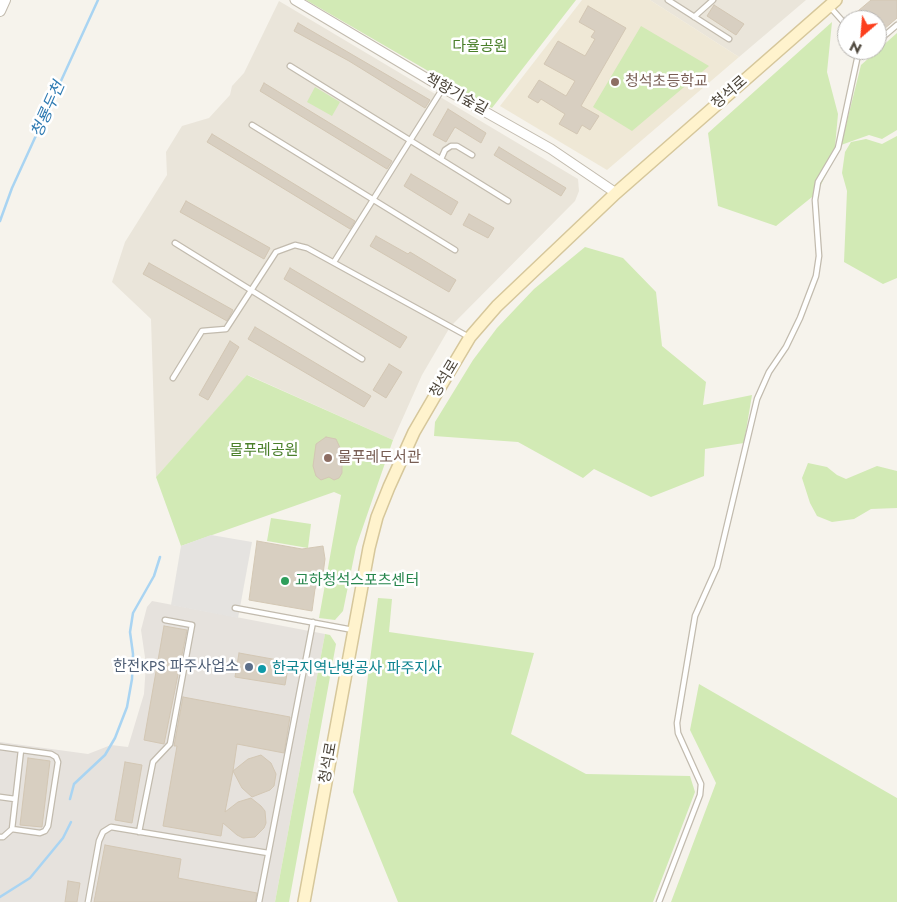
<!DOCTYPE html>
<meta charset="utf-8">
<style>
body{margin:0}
#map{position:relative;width:897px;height:902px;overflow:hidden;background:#f6f3ec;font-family:Jost,sans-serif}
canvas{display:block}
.north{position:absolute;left:837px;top:10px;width:50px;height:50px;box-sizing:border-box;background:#fff;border:1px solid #b7b4b0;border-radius:50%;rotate:207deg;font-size:14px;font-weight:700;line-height:20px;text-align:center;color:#4b4439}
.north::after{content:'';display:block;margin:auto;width:18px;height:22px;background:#fc3f1d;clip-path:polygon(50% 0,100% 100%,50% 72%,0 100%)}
</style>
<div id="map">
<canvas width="897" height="902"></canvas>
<div class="north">N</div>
</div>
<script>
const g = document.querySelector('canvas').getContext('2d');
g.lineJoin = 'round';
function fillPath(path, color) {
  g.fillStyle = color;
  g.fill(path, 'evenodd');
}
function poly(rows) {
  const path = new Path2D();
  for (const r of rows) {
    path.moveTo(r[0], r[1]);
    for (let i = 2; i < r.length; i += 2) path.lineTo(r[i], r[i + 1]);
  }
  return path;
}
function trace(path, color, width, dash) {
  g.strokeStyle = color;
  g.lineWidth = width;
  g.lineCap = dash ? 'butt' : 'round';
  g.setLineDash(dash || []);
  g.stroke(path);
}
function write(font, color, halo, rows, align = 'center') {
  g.font = font + ' Jost,"Noto Sans KR",sans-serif';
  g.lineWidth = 5;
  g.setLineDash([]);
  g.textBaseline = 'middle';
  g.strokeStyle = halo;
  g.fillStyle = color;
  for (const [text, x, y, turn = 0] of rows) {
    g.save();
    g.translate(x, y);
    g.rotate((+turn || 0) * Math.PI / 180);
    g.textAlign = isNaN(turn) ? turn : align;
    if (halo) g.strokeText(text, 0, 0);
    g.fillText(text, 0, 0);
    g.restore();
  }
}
fillPath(poly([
 [650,0,806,0,739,57],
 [279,1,578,179,579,191,575,201,450,327,422,375,393,440,248,375,156,477,151,319,112,282,125,242,167,175,166,152,182,126,209,118,230,95,232,86,244,73]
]), '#eae5da');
fillPath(poly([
 [152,601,325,634,275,902,0,902,0,742,88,754,111,745,128,747,144,694,146,664,141,630,147,607]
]), '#e6e2dd');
fillPath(poly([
 [582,0,650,0,739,57,607,170,500,106]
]), '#efe8d6');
fillPath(poly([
 [306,0,576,0,492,108],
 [832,22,827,72,838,114,834,158,817,193,776,226,718,206,708,133],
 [641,26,709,66,632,131,593,107],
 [897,33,897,130,882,139,869,135,841,145,861,65],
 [315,87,340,102,332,116,307,102],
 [897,136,897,278,883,284,844,262,847,191,842,173,845,152,851,142,866,139,882,144],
 [585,247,623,258,656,292,662,346,706,382,703,405,752,395,744,443,705,449,704,476,651,497,594,469,583,478,518,442,434,436,435,422,473,360,497,328,534,289],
 [247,375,393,440,356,547,343,611,335,620,319,618,341,495,334,492,181,546,156,477],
 [808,463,827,467,837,475,846,479,877,466,897,471,897,508,871,509,854,519,832,522,817,516,810,503,802,478],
 [271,518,311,524,308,548,267,541],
 [378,598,392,599,389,632,534,653,511,734,586,774,690,776,695,792,653,902,398,902,353,792],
 [325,634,330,635,336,644,289,902,275,902],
 [699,684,897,798,897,902,671,902,716,783,690,730]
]), '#d2eab5');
fillPath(poly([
 [211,535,252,542,238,618,171,605,181,546]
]), '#e5e3e0');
trace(poly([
 [0,221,12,188,98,0],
 [70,799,74,784,105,755,115,738,127,707,132,679,133,654,130,632,133,613,154,576,160,557],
 [0,897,30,878,63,838,71,822]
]), '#a9d4f2', 2.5);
const building = poly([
 [871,0,897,0,897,18,877,35,877,20,856,20,852,16,871,0],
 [714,5,744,24,736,35,707,16,714,5],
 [588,6,626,28,581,106,599,116,590,130,582,125,577,134,559,124,565,114,541,99,538,103,528,97,539,80,566,96,575,81,544,64,558,41,585,56,595,39,591,37,595,31,579,22,588,6],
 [298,23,430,100,425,108,349,61,294,31,298,23],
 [264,83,392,161,387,169,260,91,264,83],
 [448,109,486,133,481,143,455,127,446,142,433,135,448,109],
 [212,134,355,221,350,229,207,142,212,134],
 [499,147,566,188,561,196,494,155,499,147],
 [411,174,458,202,451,215,404,186,411,174],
 [186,201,270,248,264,259,180,212,186,201],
 [469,214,494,228,488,238,463,225,469,214],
 [376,236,408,254,410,252,456,280,449,292,370,246,376,236],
 [149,263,233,310,227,321,143,274,149,263],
 [290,268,407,337,400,348,284,279,290,268],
 [255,327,371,396,364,407,248,339,255,327],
 [230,341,239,347,208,400,199,395,230,341],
 [389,364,402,372,386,398,373,390,389,364],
 [326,437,336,439,342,452,342,473,339,478,334,480,329,477,321,480,316,476,313,466,316,444,326,437],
 [257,541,302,549,323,546,325,559,323,574,315,589,312,611,249,600,257,541],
 [164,626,187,630,164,744,144,740,164,626],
 [239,653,289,662,285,685,235,677,239,653],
 [183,697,290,717,284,753,237,744,233,771,248,759,261,755,271,763,276,774,274,786,270,790,252,797,242,788,233,771,225,812,238,802,251,798,261,806,265,811,266,823,264,828,255,837,243,838,237,835,223,823,221,836,163,826,177,746,174,746,183,697],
 [28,758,50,761,42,827,20,825,28,758],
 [125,762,142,765,132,823,115,820,125,762],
 [105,845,181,859,178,878,257,893,255,902,94,902,105,845],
 [68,881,80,883,77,902,65,902,68,881]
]);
fillPath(building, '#d8cfc1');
trace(building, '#d3c7b4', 1);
const service = poly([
 [668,0,729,39],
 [830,7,847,26],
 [694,17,713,0],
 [877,42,897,25],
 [290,66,508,201],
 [252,125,455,250],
 [441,159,445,150,451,146,457,146,472,155],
 [175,243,362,359],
 [334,262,443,88],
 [173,378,202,331,226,329,276,252,295,245,307,248,469,337],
 [235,608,353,630],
 [0,747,51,754,56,757,58,762,48,826,45,831,40,833,12,829,3,837,0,837],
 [0,797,15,799],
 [12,829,21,750],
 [139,832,153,762,170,744,192,625,165,620],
 [88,902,99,841,103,832,111,827,268,853],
 [259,902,313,622],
 [659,902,700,795,701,784,678,733,677,723,695,616,717,567,757,399,769,372,786,347,800,318,816,276,819,256,815,200,818,182,838,148,859,50]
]);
const minor = poly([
 [295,0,443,88,551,149,616,193]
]);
const tertiary = poly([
 [0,11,5,0]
]);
const secondary = poly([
 [304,902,369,548,377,517,389,487,414,432,439,389,470,337,497,306,616,193,836,0]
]);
trace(service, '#c2bbae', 7);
trace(minor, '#c2bbae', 11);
trace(tertiary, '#c2bbae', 12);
trace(secondary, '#d6c79b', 14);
trace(service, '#fff', 4.5);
trace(minor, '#fff', 9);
trace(tertiary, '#fff', 10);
trace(secondary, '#fff3cd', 11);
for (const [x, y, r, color] of [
 [615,82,5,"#8d6e63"],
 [328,458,5,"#8d6e63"],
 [285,581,5,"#2e9e5b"],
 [249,667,5,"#5c6f8a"],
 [262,669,5,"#0f9aa8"]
]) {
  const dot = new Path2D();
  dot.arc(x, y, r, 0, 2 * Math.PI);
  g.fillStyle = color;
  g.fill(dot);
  trace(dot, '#fff', 2);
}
write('15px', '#4a7f2a', '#fff', [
 ["다율공원",480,47],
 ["물푸레공원",264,451]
]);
write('15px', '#785e54', '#fff', [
 ["청석초등학교",625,82],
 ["물푸레도서관",338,458]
], 'left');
write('15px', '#4b4439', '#fff', [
 ["청석로",730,93,-41],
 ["책향기숲길",456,95,29],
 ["청석로",445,379,-59],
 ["청석로",329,763,-80]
]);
write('15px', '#27864d', '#fff', [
 ["교하청석스포츠센터",295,581]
], 'left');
write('15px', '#4e5e75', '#fff', [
 ["한전KPS 파주사업소",239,667]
], 'right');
write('15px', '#0d838f', '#fff', [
 ["한국지역난방공사 파주지사",272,669]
], 'left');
write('italic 16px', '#2e7ab2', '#fff', [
 ["청룡두천",49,110,-66]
]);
</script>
